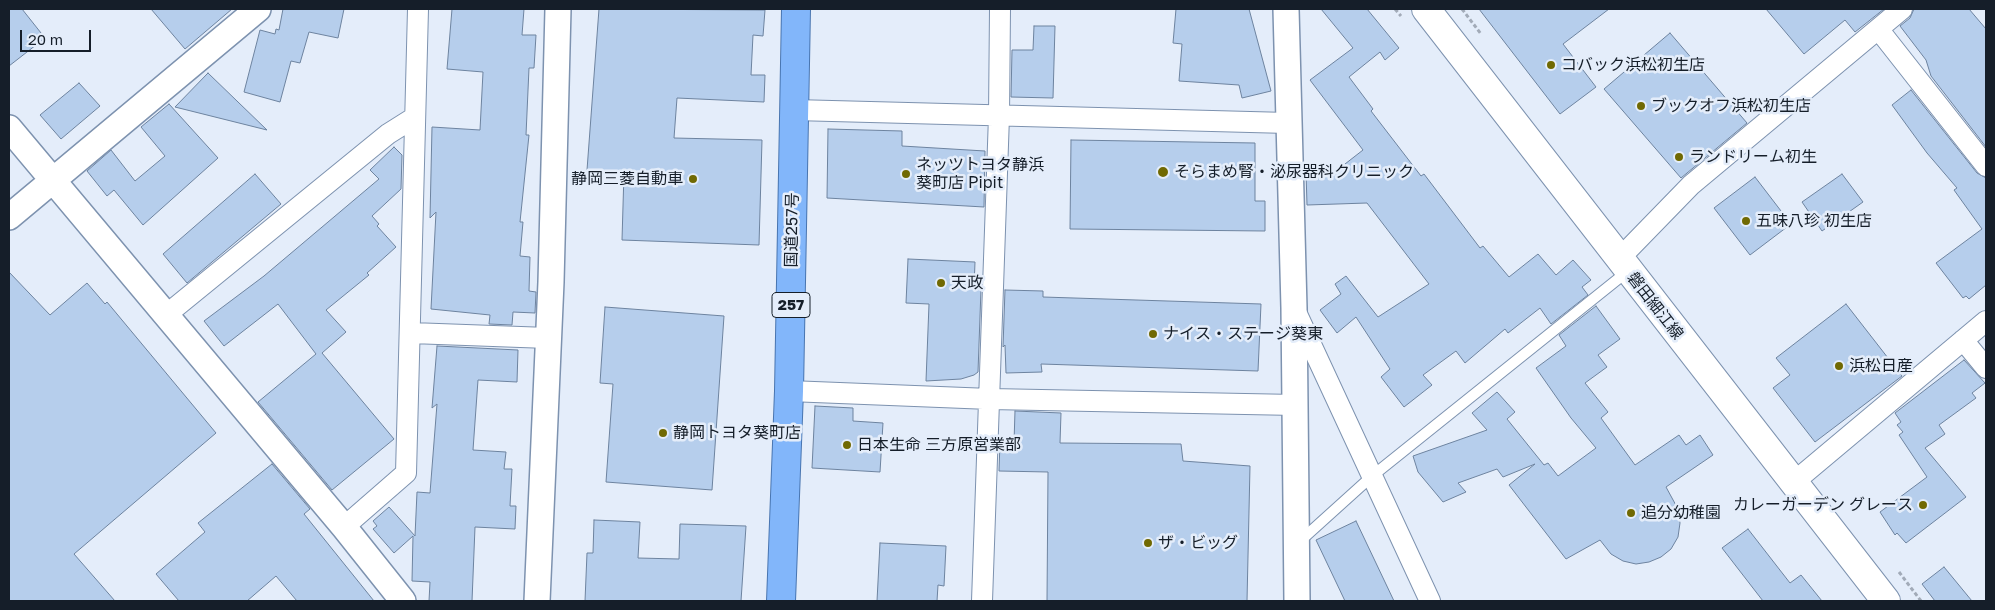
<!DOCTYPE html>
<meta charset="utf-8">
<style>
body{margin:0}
#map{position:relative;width:1995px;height:610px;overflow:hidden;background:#e4edfa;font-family:"Golos Text",sans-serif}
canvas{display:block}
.frame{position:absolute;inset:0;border:10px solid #151e29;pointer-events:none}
.scale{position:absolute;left:20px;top:30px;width:71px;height:22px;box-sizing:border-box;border:2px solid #151e29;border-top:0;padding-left:6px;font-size:15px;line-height:18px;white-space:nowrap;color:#151e29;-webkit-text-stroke:4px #e4edfa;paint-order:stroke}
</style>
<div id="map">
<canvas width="1995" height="610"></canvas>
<div class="frame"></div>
<div class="scale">20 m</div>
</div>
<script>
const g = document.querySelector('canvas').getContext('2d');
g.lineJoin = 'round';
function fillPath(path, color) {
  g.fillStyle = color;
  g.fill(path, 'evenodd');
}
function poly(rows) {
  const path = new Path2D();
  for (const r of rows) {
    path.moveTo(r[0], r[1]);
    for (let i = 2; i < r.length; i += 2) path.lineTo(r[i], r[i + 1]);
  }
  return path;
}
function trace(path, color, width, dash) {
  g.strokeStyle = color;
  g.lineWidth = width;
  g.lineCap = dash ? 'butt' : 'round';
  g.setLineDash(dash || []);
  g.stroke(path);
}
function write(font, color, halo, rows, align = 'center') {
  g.font = font + ' "Golos Text","Noto Sans JP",sans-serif';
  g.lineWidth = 5;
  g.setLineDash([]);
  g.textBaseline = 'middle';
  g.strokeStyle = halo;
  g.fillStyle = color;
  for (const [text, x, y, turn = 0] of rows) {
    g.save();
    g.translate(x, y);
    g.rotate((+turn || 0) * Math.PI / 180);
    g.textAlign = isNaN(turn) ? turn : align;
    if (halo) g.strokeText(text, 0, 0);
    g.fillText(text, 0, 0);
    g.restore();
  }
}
const building = poly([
 [9,9,22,9,45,38,9,66,9,9],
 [151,9,232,9,185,49,151,9],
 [283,9,344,9,338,38,309,32,300,63,291,61,280,102,244,92,260,30,275,34,276,29,279,30,283,9],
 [452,9,524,9,522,35,536,35,534,68,529,68,526,135,529,135,520,222,523,222,520,256,530,257,529,291,536,292,535,313,513,312,512,325,489,324,490,315,431,309,436,212,430,218,432,127,480,130,483,72,447,69,452,9],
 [599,9,765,10,763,36,753,35,751,75,765,75,764,102,677,98,674,138,762,140,759,245,622,240,624,172,587,170,599,9],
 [1176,9,1249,9,1271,91,1242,98,1239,85,1179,81,1182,44,1173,43,1176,9],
 [1321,9,1367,9,1399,48,1385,60,1380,52,1349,77,1373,109,1371,111,1421,176,1424,174,1480,248,1483,246,1509,277,1538,254,1556,275,1573,260,1591,280,1582,287,1588,295,1551,324,1540,308,1508,333,1505,329,1465,363,1456,351,1423,375,1432,385,1404,407,1381,377,1390,369,1356,317,1337,333,1320,310,1341,294,1335,284,1346,276,1378,317,1429,284,1367,203,1307,205,1306,172,1336,171,1363,150,1310,80,1353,48,1321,9],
 [1479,9,1609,9,1563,44,1596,87,1560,114,1479,9],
 [1766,9,1884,9,1855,32,1845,20,1804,54,1766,9],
 [1914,9,1969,9,1986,29,1986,147,1931,76,1926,60,1900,26,1910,18,1914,9],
 [1034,26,1055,26,1053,98,1011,97,1012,50,1033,50,1034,26],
 [1670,33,1747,123,1681,178,1604,89,1670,33],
 [208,73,267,130,175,107,208,73],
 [79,83,100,106,61,139,40,115,79,83],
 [1911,90,1977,173,1986,178,1986,285,1969,299,1966,296,1963,298,1936,263,1982,229,1954,190,1957,188,1927,153,1892,105,1911,90],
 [169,104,218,158,143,225,114,190,107,196,87,171,111,150,135,181,165,156,141,127,169,104],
 [828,129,902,131,902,146,985,151,984,207,827,198,828,129],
 [1071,140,1255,143,1255,201,1265,201,1265,231,1070,229,1071,140],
 [394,147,402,155,401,189,372,216,379,224,377,226,396,247,367,273,369,275,326,310,346,332,322,353,394,439,332,490,258,402,316,354,278,304,224,346,204,321,264,276,379,179,370,170,394,147],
 [255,174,281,204,187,283,163,254,255,174],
 [1842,174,1863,202,1822,231,1802,202,1842,174],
 [1755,177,1791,224,1750,255,1714,208,1755,177],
 [908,259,975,262,974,289,981,289,978,372,974,375,961,379,926,381,929,304,906,303,908,259],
 [9,272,50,315,87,283,105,304,107,302,216,433,74,554,115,601,9,601,9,272],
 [1005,290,1043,291,1043,297,1261,304,1258,371,1041,364,1042,372,1006,373,1005,345,1003,347,1005,290],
 [1846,304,1902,376,1815,442,1773,388,1790,375,1776,358,1846,304],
 [1596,306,1620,339,1598,355,1607,367,1585,383,1608,412,1601,418,1635,465,1679,435,1686,445,1700,435,1713,455,1666,487,1678,509,1680,523,1678,537,1671,549,1661,557,1649,562,1636,564,1623,561,1611,554,1600,540,1566,559,1509,485,1535,464,1503,477,1497,469,1458,483,1466,492,1443,502,1418,472,1413,456,1487,430,1472,413,1497,392,1515,412,1507,419,1544,465,1548,463,1558,476,1596,448,1571,418,1536,368,1566,346,1559,335,1596,306],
 [605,307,724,316,712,490,606,482,613,384,600,383,605,307],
 [437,346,518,350,517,382,478,380,473,450,506,452,504,469,512,469,510,506,516,506,515,529,475,527,472,601,429,601,430,582,412,581,413,536,394,553,373,529,377,526,373,521,389,507,415,536,417,492,430,493,437,404,432,408,437,346],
 [1964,360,1985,383,1972,393,1976,398,1939,425,1945,434,1925,448,1966,497,1906,543,1897,533,1895,535,1880,512,1927,477,1899,435,1903,432,1897,425,1901,422,1895,413,1964,360],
 [815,406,853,408,853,421,883,423,880,472,812,468,815,406],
 [1015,411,1061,413,1060,443,1181,444,1183,461,1250,466,1247,601,1047,601,1048,472,999,471,1000,442,1014,443,1015,411],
 [272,464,310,509,304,514,374,601,297,601,276,576,247,601,179,601,156,574,205,532,198,523,272,464],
 [594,520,640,522,638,558,679,559,680,524,746,526,741,601,585,601,587,553,593,553,594,520],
 [1356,521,1394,601,1345,601,1316,540,1356,521],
 [1748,529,1790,583,1801,575,1822,601,1763,601,1722,548,1748,529],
 [880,543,946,546,944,586,938,585,937,601,877,601,880,543],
 [1944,567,1972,601,1935,601,1922,584,1944,567]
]);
fillPath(building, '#b6ceec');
trace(building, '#6d839f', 1);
const service = poly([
 [1299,542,1371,477,1628,271]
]);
const minor = poly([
 [1879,30,1986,166],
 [794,110,1288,123],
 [1619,259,1691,185,1902,9],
 [1296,312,1430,601],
 [166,315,388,134,415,117],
 [411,333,548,338],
 [1963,340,1986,368],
 [789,391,990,399,1296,405],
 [1794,482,1986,321],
 [344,527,406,473,418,9],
 [982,601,999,116,1000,9]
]);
const tertiary = poly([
 [1286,9,1294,308,1297,601],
 [9,128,344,527,403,601],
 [9,217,258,9],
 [537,601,551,282,558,9]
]);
const secondary = poly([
 [1426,9,1886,601]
]);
const trunk = poly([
 [781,601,789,391,796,9]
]);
trace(service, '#7d92af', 12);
trace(minor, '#7d92af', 22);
trace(tertiary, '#7d92af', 28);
trace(secondary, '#7d92af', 30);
trace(trunk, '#4875b0', 30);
trace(poly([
 [1395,9,1401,16],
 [1462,9,1481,34],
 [1899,572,1921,601]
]), '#a2abb8', 3, [4, 2.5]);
trace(service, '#fff', 10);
trace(minor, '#fff', 20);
trace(tertiary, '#fff', 25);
trace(secondary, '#fff', 28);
trace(trunk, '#82b6fa', 28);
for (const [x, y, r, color] of [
 [1551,65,5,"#706902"],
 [1641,106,5,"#706902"],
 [1679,157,5,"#706902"],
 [1163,172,6,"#706902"],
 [906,174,5,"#706902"],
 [693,179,5,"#706902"],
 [1746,221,5,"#706902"],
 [941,283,5,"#706902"],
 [1153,334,5,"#706902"],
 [1839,366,5,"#706902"],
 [663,433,5,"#706902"],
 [847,445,5,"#706902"],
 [1923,505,5,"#706902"],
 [1631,513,5,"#706902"],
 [1148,543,5,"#706902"]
]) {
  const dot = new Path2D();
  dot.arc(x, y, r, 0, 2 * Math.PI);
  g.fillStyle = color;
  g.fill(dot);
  trace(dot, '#e4edfa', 2);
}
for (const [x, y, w] of [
 [791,305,38]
]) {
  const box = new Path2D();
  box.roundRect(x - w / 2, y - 12.5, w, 25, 4);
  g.fillStyle = '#e4edfa';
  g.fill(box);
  trace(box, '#151e29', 1);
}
write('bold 15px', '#151e29', null, [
 ["257",791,305]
]);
write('16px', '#151e29', '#e4edfa', [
 ["コバック浜松初生店",1561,65],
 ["ブックオフ浜松初生店",1651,106],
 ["ランドリーム初生",1689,157],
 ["ネッツトヨタ静浜",916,165],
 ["葵町店 Pipit",916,183],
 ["そらまめ腎・泌尿器科クリニック",1174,172],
 ["静岡三菱自動車",683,179,"right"],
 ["五味八珍 初生店",1756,221],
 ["天政",951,283],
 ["ナイス・ステージ葵東",1163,334],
 ["浜松日産",1849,366],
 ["静岡トヨタ葵町店",673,433],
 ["日本生命 三方原営業部",857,445],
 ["カレーガーデン グレース",1913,505,"right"],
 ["追分幼稚園",1641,513],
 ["ザ・ビッグ",1158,543]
], 'left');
write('16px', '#151e29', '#e4edfa', [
 ["国道257号",792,230,-89],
 ["磐田細江線",1655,306,52]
]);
</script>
